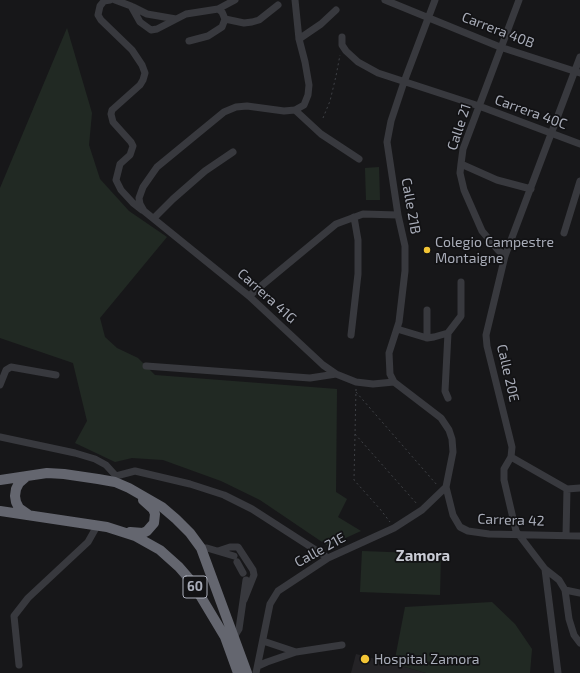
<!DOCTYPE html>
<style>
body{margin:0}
canvas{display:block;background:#171719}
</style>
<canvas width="580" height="673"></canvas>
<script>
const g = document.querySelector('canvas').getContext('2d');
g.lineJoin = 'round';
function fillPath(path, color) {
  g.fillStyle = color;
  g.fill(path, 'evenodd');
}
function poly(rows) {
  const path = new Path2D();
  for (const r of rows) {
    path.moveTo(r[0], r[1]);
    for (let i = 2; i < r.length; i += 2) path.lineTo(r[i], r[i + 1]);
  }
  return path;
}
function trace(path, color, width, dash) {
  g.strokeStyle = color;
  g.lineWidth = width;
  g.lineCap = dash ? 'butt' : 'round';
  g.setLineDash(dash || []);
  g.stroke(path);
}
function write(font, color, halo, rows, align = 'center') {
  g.font = font + ' "Exo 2",sans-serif';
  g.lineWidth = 3.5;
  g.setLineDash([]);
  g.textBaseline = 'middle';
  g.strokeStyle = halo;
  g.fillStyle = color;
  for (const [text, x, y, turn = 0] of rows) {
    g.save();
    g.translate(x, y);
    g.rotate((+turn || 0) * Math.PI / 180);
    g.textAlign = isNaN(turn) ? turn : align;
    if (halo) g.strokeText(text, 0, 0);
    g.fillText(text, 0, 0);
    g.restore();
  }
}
fillPath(poly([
 [356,654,394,664,426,673,351,673]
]), '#242326');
fillPath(poly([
 [67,28,92,113,89,145,100,179,129,211,167,237,100,318,105,337,117,348,138,358,155,375,337,389,336,492,347,499,338,517,361,531,328,546,260,500,221,481,163,460,132,458,115,462,75,443,87,421,73,363,0,338,0,188],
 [379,167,380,200,366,200,365,168],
 [362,551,441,554,440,595,360,592],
 [492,602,515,624,532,649,530,673,426,673,394,664,405,607]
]), '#212923');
trace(poly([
 [323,118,330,101,336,76,340,55],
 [356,389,354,480,380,509,390,522],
 [356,392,437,485],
 [355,434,417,504]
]), '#3e4045', 1, [2, 3]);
trace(poly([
 [110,0,104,1,100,6,98,15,101,20,132,50,142,65,145,73,143,80,140,85,112,110,111,114,113,122,131,142,133,146,130,155,120,164,116,180,121,190,133,203,142,210],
 [115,0,131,6,140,22,151,30,157,29,186,14,218,9,235,0],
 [295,0,299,39,305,62,309,85,308,95,304,105,295,110,284,111,247,106,236,107,224,112,157,167,143,187,139,198,140,204,144,211,249,296,323,365,336,374,356,382,373,384,394,382],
 [385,0,500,47,580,73],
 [435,0,404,82,391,121,387,142,398,215,405,246,405,271,399,322,389,353,390,374,394,382,441,418,449,430,452,439,453,452,446,487,453,515,460,527,468,531,489,534,580,536],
 [133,7,147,14,176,19],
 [225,19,244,23,252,22,259,20,278,5],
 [342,37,342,45,346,51,358,62,378,73,479,106,580,144],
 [299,39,321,24,336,10],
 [189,41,208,36,222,27,225,19,222,12,218,9],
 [295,110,321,134,359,159],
 [461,164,497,180,531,189],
 [154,218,173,199,205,171,233,152],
 [564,233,580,181],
 [505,256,498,250,482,231,464,190,460,173,461,164,463,149,519,0],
 [249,296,336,224,363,214,398,215],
 [397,329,427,338,434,337,448,333,461,316,461,282],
 [351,335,358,274,358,240,354,217],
 [427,338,427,310],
 [146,366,310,378,336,374],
 [0,385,6,370,11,367,56,375],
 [448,398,445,391,448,333],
 [0,437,75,453,95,459,106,465,116,476],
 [511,457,567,489,580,488],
 [115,482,116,476,135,471,190,484,224,495,252,509,328,558],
 [566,535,567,489],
 [201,548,207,548,234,556],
 [218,551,230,547,238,547,253,570,254,575,244,600],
 [237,562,243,573],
 [545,569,559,580,565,590,580,593],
 [565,590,569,619,574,635,580,643],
 [234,637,239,629,246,580],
 [263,641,296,652],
 [19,665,14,616,28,598,88,542,97,526],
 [258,666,267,662,296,652,342,645],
 [256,673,270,604,278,591,328,558,394,528,422,510,446,487],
 [558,673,545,569,516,531,504,480,504,469,511,457,512,447,487,346,486,335,505,256,580,57]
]), '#38393e', 7);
trace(poly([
 [27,476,19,483,16,489,15,496,16,502,19,508,29,515],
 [0,480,47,473,64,474,98,479,115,482,129,488,162,507,176,519,190,533,201,548,247,673],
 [0,511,107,527,135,536,160,550,179,567,192,582,225,637,238,673],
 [130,532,143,533,147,531,154,523,155,514,153,509,143,500]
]), '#64666f', 10);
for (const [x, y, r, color] of [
 [427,250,4,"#f3c535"],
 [365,659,5,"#f3c535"]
]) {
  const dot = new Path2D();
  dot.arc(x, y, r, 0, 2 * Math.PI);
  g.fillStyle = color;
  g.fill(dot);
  trace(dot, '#121214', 1.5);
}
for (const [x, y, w] of [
 [195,587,24]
]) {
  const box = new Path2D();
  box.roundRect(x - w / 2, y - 11, w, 22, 3);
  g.fillStyle = '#121214';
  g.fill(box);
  trace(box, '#a9adb9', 1);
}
write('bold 13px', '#a9adb9', null, [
 ["60",195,587]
]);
write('14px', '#a9adb9', '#121214', [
 ["Carrera 40B",498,30,21],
 ["Carrera 40C",531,112,20],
 ["Calle 21",459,127,-72],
 ["Calle 21B",411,206,80],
 ["Carrera 41G",267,296,42],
 ["Calle 20E",508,373,77],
 ["Carrera 42",511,520,2],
 ["Calle 21E",320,550,-29]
]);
write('14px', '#a9adb9', '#121214', [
 ["Colegio Campestre",435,242],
 ["Montaigne",435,258],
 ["Hospital Zamora",374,659]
], 'left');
write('bold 15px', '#caccd5', '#121214', [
 ["Zamora",423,556]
]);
</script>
